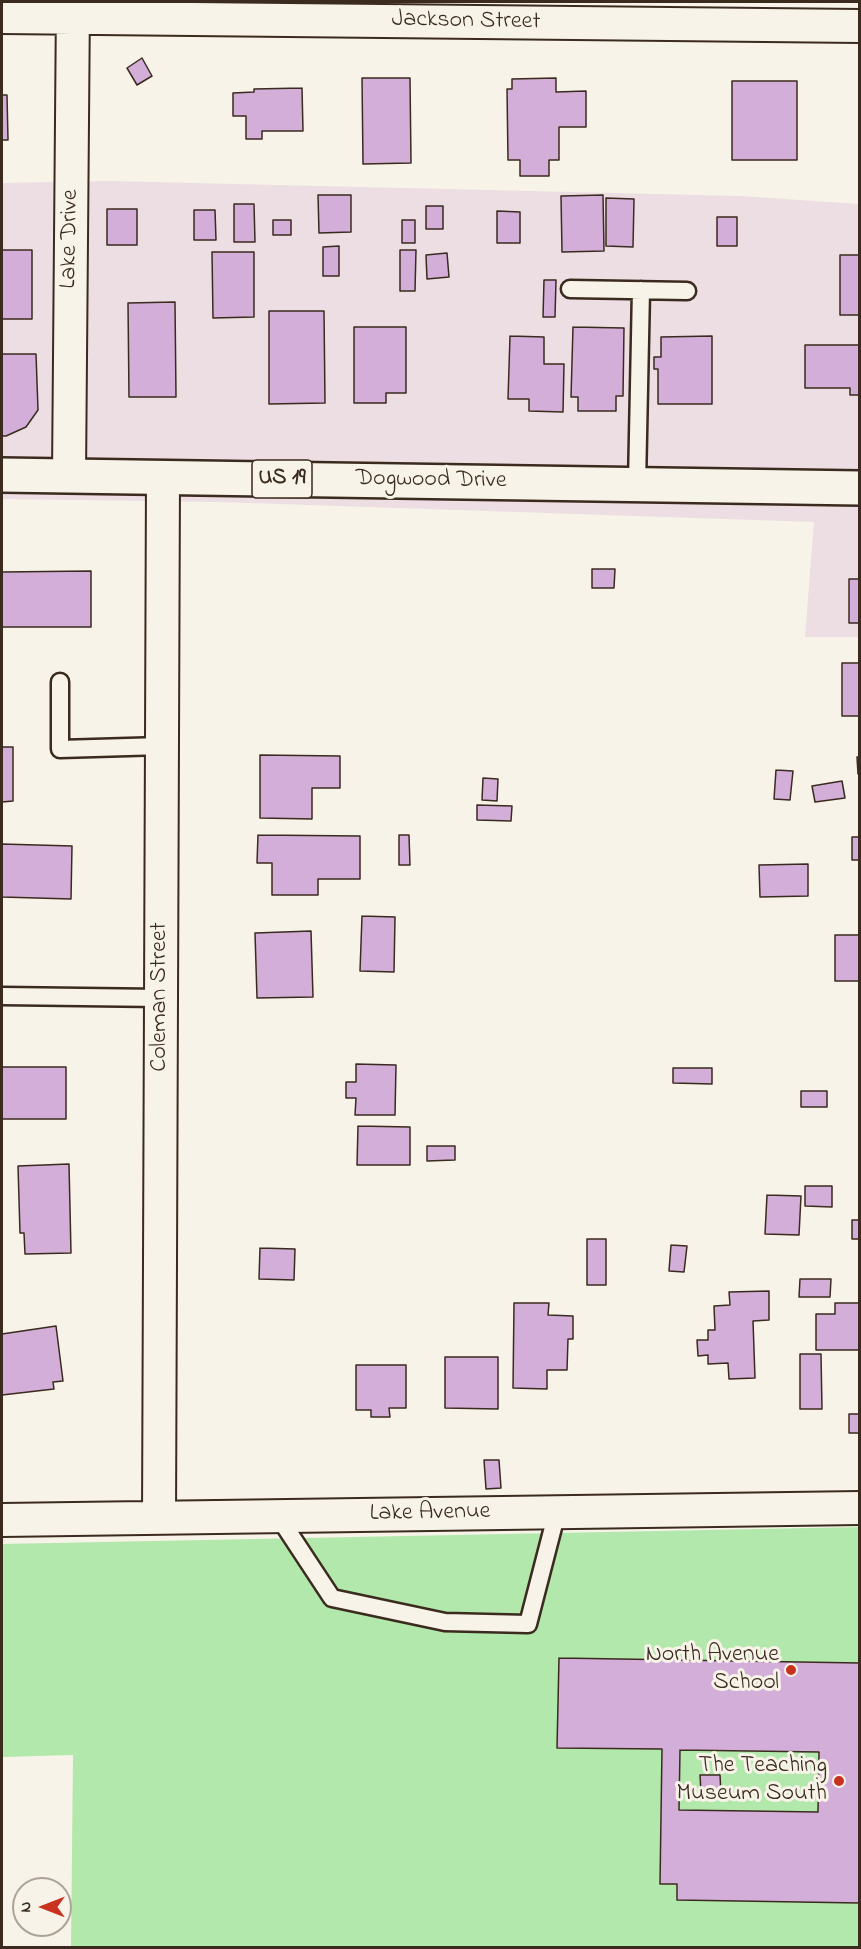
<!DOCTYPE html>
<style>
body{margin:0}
#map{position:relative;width:861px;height:1949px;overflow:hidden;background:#f7f3e8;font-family:"Indie Flower",sans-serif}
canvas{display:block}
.frame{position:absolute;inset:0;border:3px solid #3b2a1e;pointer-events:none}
.north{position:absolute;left:12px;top:1877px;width:60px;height:60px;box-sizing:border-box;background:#f7f3e8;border:2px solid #aca397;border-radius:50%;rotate:270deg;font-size:16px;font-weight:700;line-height:24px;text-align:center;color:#3b2a1e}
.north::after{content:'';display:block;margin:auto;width:21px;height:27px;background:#c8321e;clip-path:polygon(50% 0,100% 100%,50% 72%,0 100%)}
</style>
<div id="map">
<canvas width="861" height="1949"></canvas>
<div class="frame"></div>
<div class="north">N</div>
</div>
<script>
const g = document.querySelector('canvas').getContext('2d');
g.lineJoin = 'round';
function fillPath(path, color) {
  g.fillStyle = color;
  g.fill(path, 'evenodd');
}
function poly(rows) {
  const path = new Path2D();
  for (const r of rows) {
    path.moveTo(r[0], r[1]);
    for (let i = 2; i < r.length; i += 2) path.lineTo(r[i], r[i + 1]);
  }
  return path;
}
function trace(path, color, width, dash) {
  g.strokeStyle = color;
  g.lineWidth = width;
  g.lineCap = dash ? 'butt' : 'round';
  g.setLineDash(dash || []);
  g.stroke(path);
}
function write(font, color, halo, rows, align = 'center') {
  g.font = font + ' "Indie Flower",sans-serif';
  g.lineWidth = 6;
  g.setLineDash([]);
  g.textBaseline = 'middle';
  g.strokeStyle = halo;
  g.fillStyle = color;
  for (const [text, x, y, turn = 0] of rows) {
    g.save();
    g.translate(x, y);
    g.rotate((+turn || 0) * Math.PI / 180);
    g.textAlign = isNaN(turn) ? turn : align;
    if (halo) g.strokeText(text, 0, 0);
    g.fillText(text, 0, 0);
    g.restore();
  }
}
fillPath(poly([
 [109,181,740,196,859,204,859,637,805,637,814,522,220,502,2,499,2,183]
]), '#ecdee3');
fillPath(poly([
 [859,1527,859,1947,71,1947,73,1755,2,1757,2,1544]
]), '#b2e8ab');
const building = poly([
 [142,58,152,76,137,85,127,68,142,58],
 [362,78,410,78,411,163,363,164,362,78],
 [556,78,556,92,586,91,586,127,559,127,559,160,549,160,549,176,520,176,520,160,508,160,507,89,512,89,512,79,556,78],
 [732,81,797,81,797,160,732,160,732,81],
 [302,88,303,131,262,131,262,139,246,139,246,116,233,116,233,93,254,92,254,89,302,88],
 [2,95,7,95,8,140,2,140,2,95],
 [318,195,351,195,351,232,319,233,318,195],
 [603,195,604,251,562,252,561,196,603,195],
 [606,198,634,199,633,247,606,246,606,198],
 [234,204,254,204,255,242,234,242,234,204],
 [426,206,443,206,443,229,426,229,426,206],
 [107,209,137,209,137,245,107,245,107,209],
 [194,210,215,210,216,240,194,240,194,210],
 [497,211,520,212,520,243,497,243,497,211],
 [717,217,737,217,737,246,717,246,717,217],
 [273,220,291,220,291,235,273,235,273,220],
 [402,220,415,220,415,243,402,243,402,220],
 [339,246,339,276,323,276,323,247,339,246],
 [2,250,32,250,32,319,2,319,2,250],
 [400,250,416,250,415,291,400,291,400,250],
 [212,252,254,252,254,317,213,318,212,252],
 [447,253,449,277,427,279,426,255,447,253],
 [840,255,860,255,860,315,840,315,840,255],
 [544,280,556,280,555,317,543,317,544,280],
 [175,302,176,397,129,397,128,303,175,302],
 [269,311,324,311,325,403,269,404,269,311],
 [354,327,406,327,406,393,386,393,386,403,354,403,354,327],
 [573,327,624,328,623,396,616,396,616,411,578,411,578,397,571,397,573,327],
 [510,336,544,337,544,364,564,364,563,412,529,411,529,399,508,399,510,336],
 [712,336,712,404,658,404,658,369,654,369,654,357,661,357,661,337,712,336],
 [805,345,860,345,860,395,850,395,850,388,805,388,805,345],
 [2,354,36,354,38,410,26,427,6,436,2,436,2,354],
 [592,569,615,569,614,588,592,588,592,569],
 [91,571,91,627,2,627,2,572,91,571],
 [849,579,860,579,860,623,849,623,849,579],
 [842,663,860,663,860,716,842,716,842,663],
 [2,747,13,747,13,801,2,802,2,747],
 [260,755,340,756,340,788,312,788,312,819,260,818,260,755],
 [857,757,860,757,860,774,858,774,857,757],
 [776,770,793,771,790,800,774,799,776,770],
 [483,778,498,779,497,801,482,800,483,778],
 [842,781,845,798,815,802,812,786,842,781],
 [477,805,512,806,511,821,477,820,477,805],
 [258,835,360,836,360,879,318,879,318,895,272,895,272,863,257,863,258,835],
 [399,835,409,835,410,865,399,865,399,835],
 [852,837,860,837,860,860,852,860,852,837],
 [2,844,72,846,71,899,2,897,2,844],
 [808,864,808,896,760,897,759,865,808,864],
 [362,916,395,917,394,972,360,971,362,916],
 [311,931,313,997,257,998,255,933,311,931],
 [835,935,860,935,860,981,835,981,835,935],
 [356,1064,396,1065,395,1115,355,1115,356,1098,346,1098,346,1082,356,1082,356,1064],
 [2,1067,66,1067,66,1119,2,1119,2,1067],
 [673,1068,712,1068,712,1084,673,1083,673,1068],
 [801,1091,827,1091,827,1107,801,1107,801,1091],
 [358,1126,410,1127,410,1165,357,1165,358,1126],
 [427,1146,455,1146,455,1160,427,1161,427,1146],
 [69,1164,71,1253,25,1254,24,1233,20,1233,18,1166,69,1164],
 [805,1186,832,1186,832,1207,805,1206,805,1186],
 [767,1195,801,1196,799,1235,765,1234,767,1195],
 [852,1220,860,1220,860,1239,852,1239,852,1220],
 [587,1239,606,1239,606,1285,587,1285,587,1239],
 [671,1245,687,1246,684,1272,669,1271,671,1245],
 [260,1248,295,1249,294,1280,259,1279,260,1248],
 [800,1279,831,1279,830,1297,799,1297,800,1279],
 [769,1291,769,1320,753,1321,755,1378,729,1379,728,1363,708,1364,708,1355,698,1356,697,1340,708,1340,708,1330,715,1330,714,1306,730,1305,729,1292,769,1291],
 [514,1303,549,1303,548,1315,573,1316,573,1339,568,1339,567,1370,547,1370,547,1389,513,1388,514,1303],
 [835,1303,860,1303,860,1350,816,1350,816,1314,835,1314,835,1303],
 [56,1326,63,1381,53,1382,54,1389,2,1395,2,1334,56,1326],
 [800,1354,821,1354,822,1409,800,1409,800,1354],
 [445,1357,498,1357,498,1409,445,1408,445,1357],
 [356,1365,406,1365,406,1408,389,1408,390,1417,371,1417,371,1410,356,1410,356,1365],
 [859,1405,860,1405,860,1453,859,1433,849,1433,849,1414,859,1414,859,1405],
 [484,1460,499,1460,501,1488,486,1489,484,1460],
 [559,1658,860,1663,860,1903,677,1900,677,1884,660,1884,662,1749,557,1748,559,1658],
 [680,1750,819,1752,818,1812,679,1810,680,1750],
 [700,1775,720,1775,721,1793,701,1793,700,1775]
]);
fillPath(building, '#d2aed8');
trace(building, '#3b2a1e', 1.5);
const lane = poly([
 [570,289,687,291],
 [637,484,641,290],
 [60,682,60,749,162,746],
 [2,996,161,998],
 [278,1516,332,1598,445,1622,528,1624,557,1512]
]);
const street = poly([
 [2,17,860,26],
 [69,476,73,2],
 [159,1518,163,477],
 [2,1520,860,1508]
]);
const primary = poly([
 [2,475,860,488]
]);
trace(lane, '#3b2a1e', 21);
trace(street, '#3b2a1e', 36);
trace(primary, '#3b2a1e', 38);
trace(lane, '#f7f3e8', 16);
trace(street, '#f7f3e8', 32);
trace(primary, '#f7f3e8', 33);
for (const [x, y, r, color] of [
 [791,1670,6,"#c8321e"],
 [839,1781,6,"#c8321e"]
]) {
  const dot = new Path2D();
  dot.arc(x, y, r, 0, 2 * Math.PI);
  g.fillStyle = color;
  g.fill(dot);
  trace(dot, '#f7f3e8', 2);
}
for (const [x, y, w] of [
 [282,479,60]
]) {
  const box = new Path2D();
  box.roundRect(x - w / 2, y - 19, w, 38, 4.5);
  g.fillStyle = '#f7f3e8';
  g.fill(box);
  trace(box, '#3b2a1e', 1.5);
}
write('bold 22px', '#3b2a1e', null, [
 ["US 19",282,479]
]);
write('24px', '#3b2a1e', '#f7f3e8', [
 ["Jackson Street",466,22,1],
 ["Lake Drive",71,239,-89],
 ["Dogwood Drive",431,481,1],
 ["Coleman Street",161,997,-90],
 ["Lake Avenue",430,1514,-1]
]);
write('24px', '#3b2a1e', '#f7f3e8', [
 ["North Avenue",779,1656],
 ["School",779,1684],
 ["The Teaching",827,1767],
 ["Museum South",827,1795]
], 'right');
</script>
